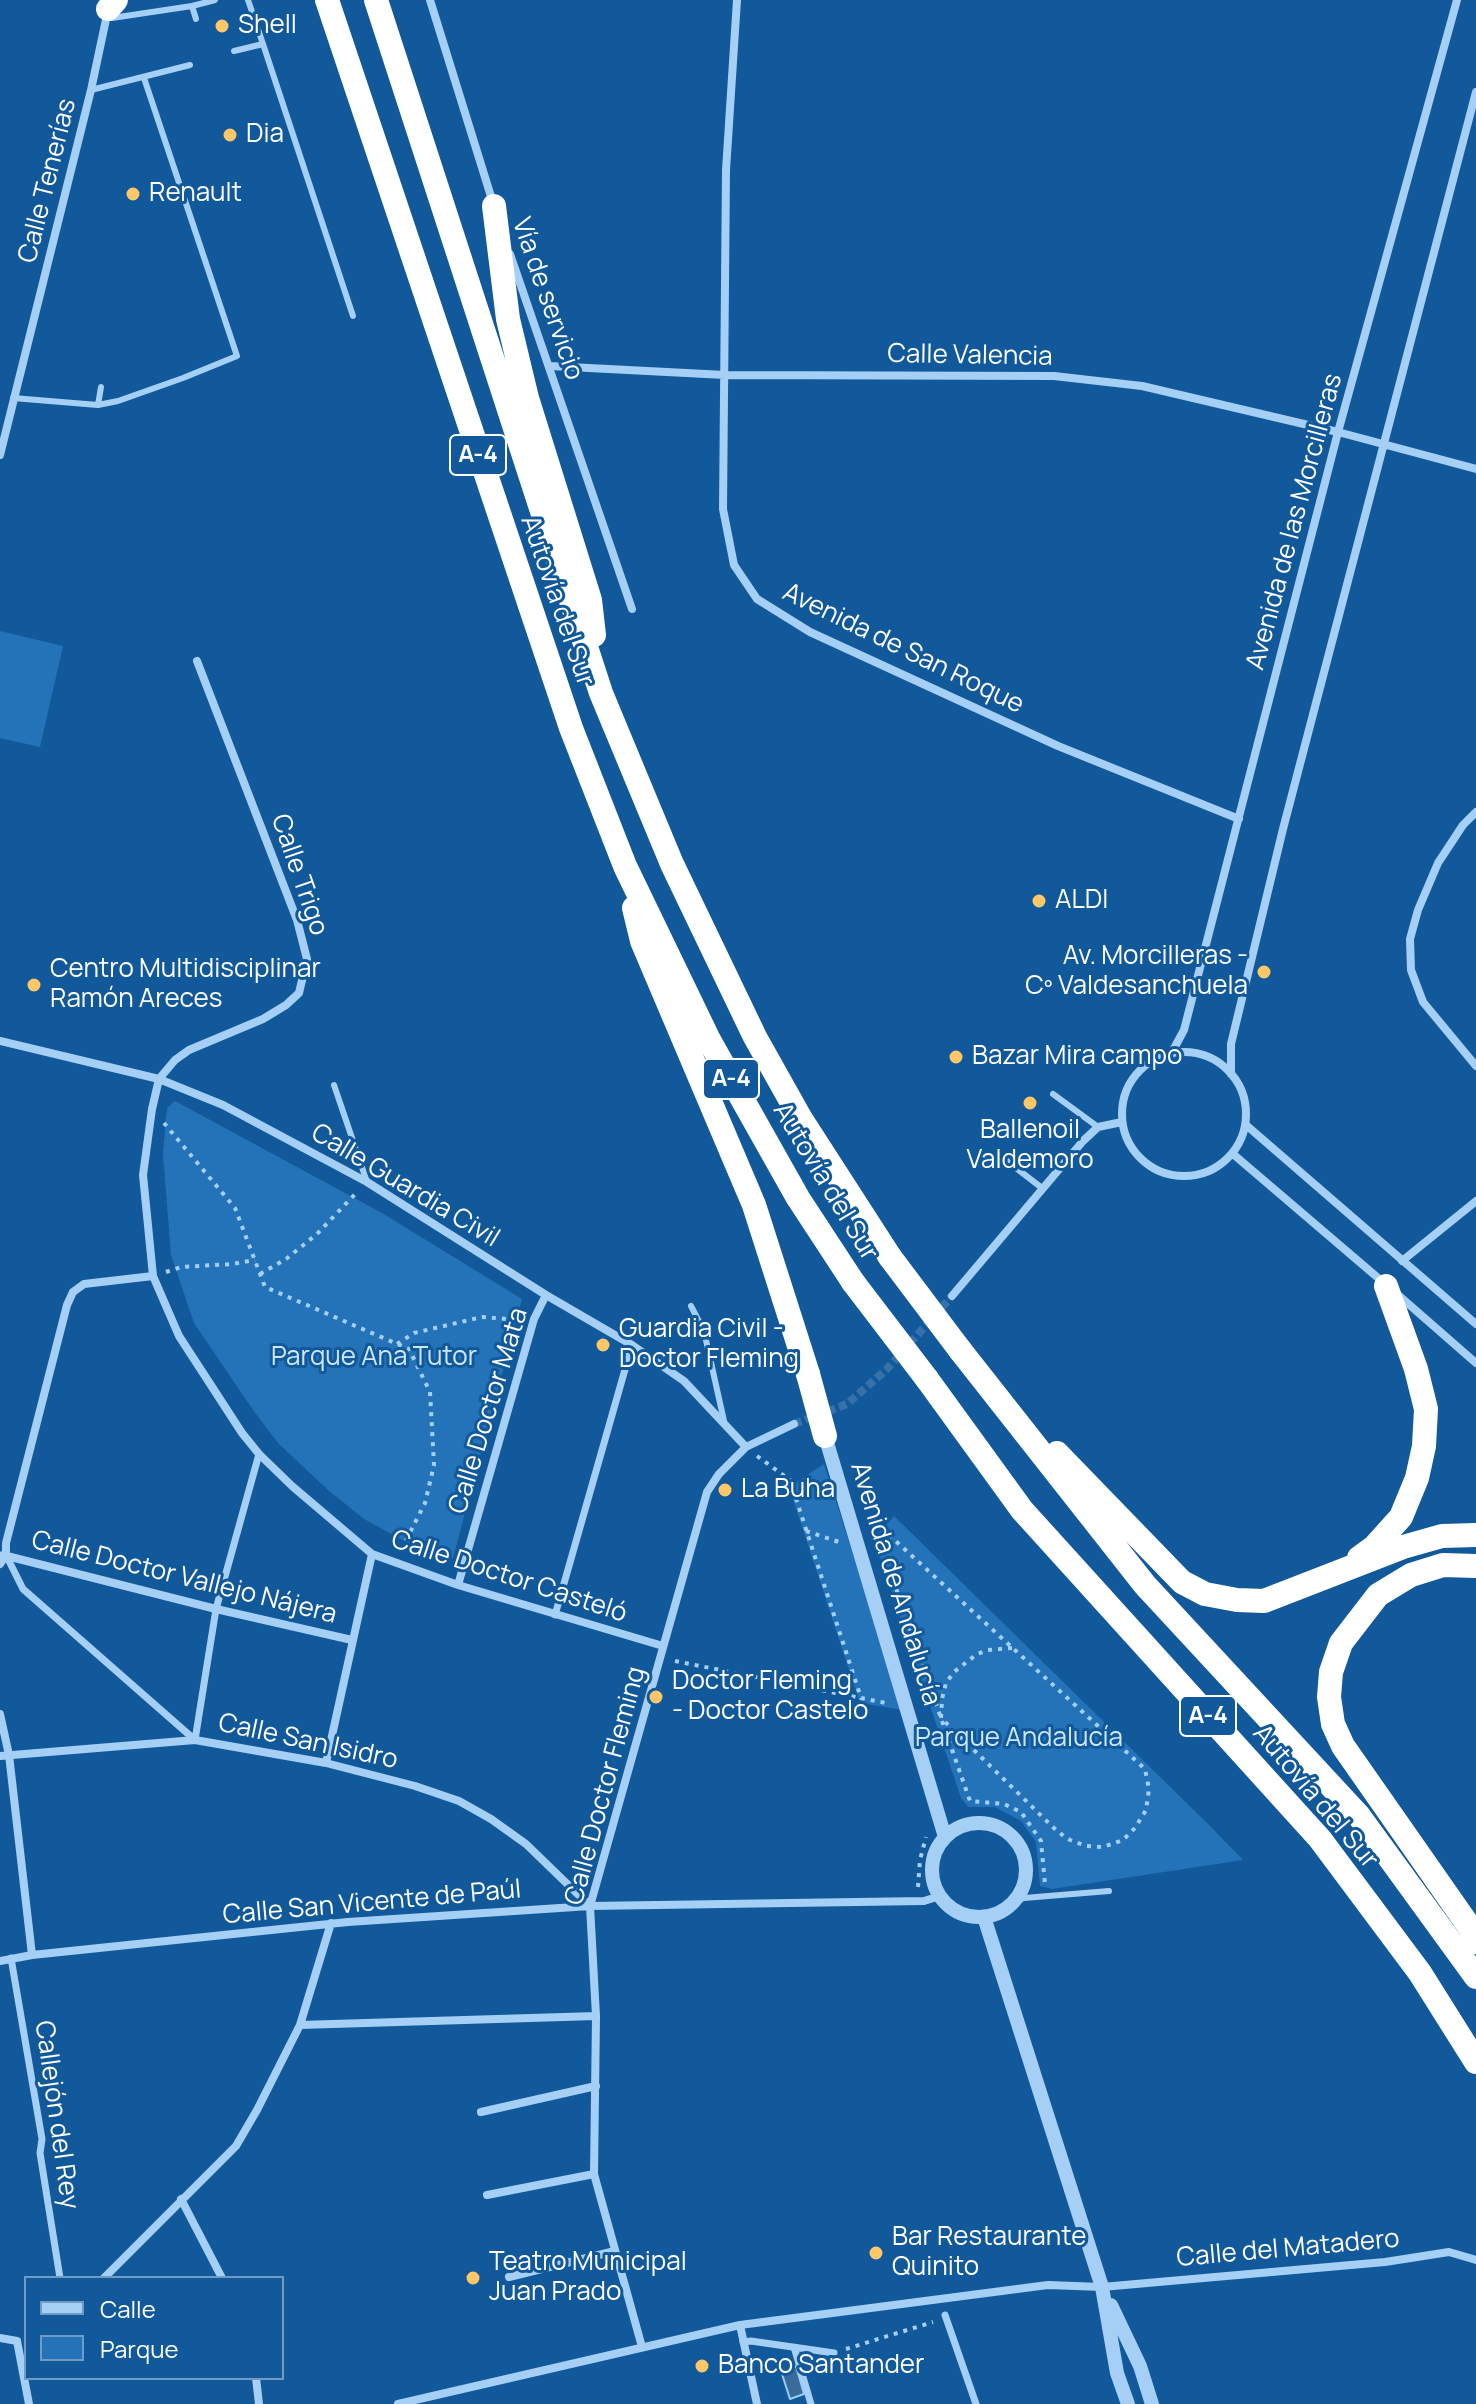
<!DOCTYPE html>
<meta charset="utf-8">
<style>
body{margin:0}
#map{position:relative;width:1476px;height:2404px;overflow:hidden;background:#11599a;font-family:Manrope,sans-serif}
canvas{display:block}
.legend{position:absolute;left:24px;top:2276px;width:260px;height:104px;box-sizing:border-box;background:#11599a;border:2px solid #709bc2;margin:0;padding:10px 14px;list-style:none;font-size:24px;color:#fff}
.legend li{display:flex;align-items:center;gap:16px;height:40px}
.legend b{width:40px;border:2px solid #709bc2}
</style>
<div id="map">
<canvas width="1476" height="2404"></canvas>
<ul class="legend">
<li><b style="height:10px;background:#a5cff4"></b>Calle</li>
<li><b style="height:22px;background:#2473b9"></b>Parque</li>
</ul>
</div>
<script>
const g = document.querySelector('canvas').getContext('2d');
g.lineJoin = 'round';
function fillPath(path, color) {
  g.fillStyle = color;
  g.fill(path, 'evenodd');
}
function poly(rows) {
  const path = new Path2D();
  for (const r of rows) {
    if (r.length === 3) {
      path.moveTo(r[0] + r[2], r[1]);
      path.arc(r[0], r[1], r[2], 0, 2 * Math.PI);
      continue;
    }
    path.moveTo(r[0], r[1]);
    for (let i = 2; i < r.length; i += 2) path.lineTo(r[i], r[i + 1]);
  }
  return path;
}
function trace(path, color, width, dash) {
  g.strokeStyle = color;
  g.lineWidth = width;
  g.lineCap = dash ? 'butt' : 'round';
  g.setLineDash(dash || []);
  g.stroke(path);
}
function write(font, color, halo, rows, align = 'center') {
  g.font = font + ' Manrope,sans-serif';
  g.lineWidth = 6;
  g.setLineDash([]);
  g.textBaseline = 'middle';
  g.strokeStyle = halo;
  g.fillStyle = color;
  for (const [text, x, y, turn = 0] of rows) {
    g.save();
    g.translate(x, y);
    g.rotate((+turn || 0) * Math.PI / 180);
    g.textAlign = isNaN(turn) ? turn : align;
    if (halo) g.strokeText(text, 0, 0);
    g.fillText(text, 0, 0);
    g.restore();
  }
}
fillPath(poly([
 [0,631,63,646,40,747,0,738],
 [175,1101,382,1213,522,1299,453,1558,442,1562,364,1519,328,1490,278,1443,253,1410,194,1323,171,1255,167,1204,163,1156,166,1116,168,1107],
 [824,1464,903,1710,860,1703,789,1487],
 [894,1516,1209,1825,1243,1860,1052,1889,1040,1886,1036,1842,1021,1821,995,1807,968,1807,961,1798,874,1539]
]), '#2473b9');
const water = poly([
 [796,2366,804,2394,790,2399,781,2371,796,2366]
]);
fillPath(water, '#396c9b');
trace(water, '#97ccf7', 2);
trace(poly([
 [794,1424,847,1404,886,1370,952,1296]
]), '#3572a9', 8, [8, 4]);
trace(poly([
 [164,1123,235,1208,265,1287,409,1349,430,1392,434,1465,425,1503,400,1552],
 [166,1272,181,1267,232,1264,255,1260],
 [260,1274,286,1259,317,1234,358,1191],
 [397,1344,414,1333,482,1317,519,1320],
 [757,1456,790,1480,861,1698,886,1703],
 [806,1531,839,1542],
 [1012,1648,988,1650,977,1654,954,1672,946,1683,942,1699,941,1718,1058,1832,1070,1840,1086,1846,1103,1847,1123,1840,1135,1828,1146,1810,1149,1789,1145,1769,887,1533,881,1535,879,1539,941,1718,970,1801,1004,1804,1021,1812,1041,1841,1045,1884],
 [675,1661,861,1698],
 [918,1887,920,1860,926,1837],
 [846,2349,933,2322]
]), '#a5cff4', 4, [4, 6]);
trace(poly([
 [248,0,263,44],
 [192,6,196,19],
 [112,18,192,6,215,0],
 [234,51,263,44,353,316],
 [91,90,190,65],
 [13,398,98,405,118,401,183,378,237,356,144,78],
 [98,405,101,387],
 [334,1085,367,1182],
 [1053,1094,1098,1127],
 [1003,1158,1042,1188],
 [691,1306,704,1331,724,1421],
 [1014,1902,1024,1898,1109,1891]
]), '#a5cff4', 6);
trace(poly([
 [6,1555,23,1589,195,1740],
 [555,1615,632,1345],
 [195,1740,216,1609,259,1454],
 [11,1958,42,2139,40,2153,60,2278],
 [945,2315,976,2404],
 [743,2342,751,2341,834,2353],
 [794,2347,811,2404]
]), '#a5cff4', 7);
trace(poly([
 [430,0,493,203],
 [737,0,726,170,723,509,734,565,757,599,810,632,1058,746,1239,819],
 [510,254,632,609],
 [550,366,725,375,1054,376,1142,386,1338,432,1476,469],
 [0,455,91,90,108,10],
 [197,661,297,920,307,959,299,993,286,1005,263,1019,189,1050,175,1060,159,1079,152,1109,143,1175,153,1276,179,1336,242,1433,259,1454,292,1486,372,1554,458,1585,663,1646],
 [1476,812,1463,825,1438,863,1418,910,1410,939,1411,970,1423,1002,1476,1066],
 [0,1041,159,1079,223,1105,367,1182,546,1295,632,1345,684,1381,746,1447],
 [1184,1114,62],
 [1171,1054,1184,1030,1338,432,1457,0],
 [1231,1074,1231,1044,1283,829,1476,92],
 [1246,1125,1476,1324],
 [1233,1154,1384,1283],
 [1402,1261,1476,1201],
 [1397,1294,1476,1363],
 [952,1296,1083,1141,1098,1127,1122,1122],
 [3,1555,216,1609,352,1640],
 [0,1564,6,1555,6,1543,67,1305,73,1292,84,1284,153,1276],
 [458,1585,534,1319,546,1295],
 [0,1714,9,1755,32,1955],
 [0,1756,195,1740,326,1763,415,1786,459,1801,491,1819,526,1844,590,1906],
 [326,1763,372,1554],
 [0,1961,32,1955,348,1922,590,1906,924,1901,940,1896],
 [300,2025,596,2016],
 [481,2112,596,2086],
 [487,2195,594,2174],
 [181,2199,222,2278],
 [509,2277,615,2251],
 [104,2278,236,2146,257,2110,300,2025,331,1923],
 [740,2325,757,2404],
 [0,2338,17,2341],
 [17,2341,29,2404],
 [642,2347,594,2174,596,2016,590,1906,707,1492,719,1474,746,1447,794,1424],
 [256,2378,259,2404],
 [398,2404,740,2325,1048,2285,1102,2287,1385,2262,1449,2252,1476,2260]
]), '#a5cff4', 8);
trace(poly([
 [825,1436,945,1837],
 [979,1870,47],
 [984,1917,1102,2287,1117,2373,1128,2404],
 [1111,2305,1140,2366,1152,2404]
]), '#a5cff4', 14);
trace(poly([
 [327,0,571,728,625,866,709,1040,798,1198,853,1282],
 [376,0,601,693,672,864,755,1037,801,1119,890,1257],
 [108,9,116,0],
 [494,206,508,319,527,398,590,600,594,635],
 [634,908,642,941,754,1205,808,1374],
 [960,1350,1145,1585,1359,1816,1476,1977],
 [927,1379,1022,1510,1320,1839,1420,1973,1476,2062],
 [1057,1453,1182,1582,1205,1594,1237,1600,1264,1601,1403,1547,1442,1536,1476,1535],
 [1359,1558,1374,1547,1401,1517,1417,1478,1424,1446,1426,1409,1416,1369,1386,1286],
 [1476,1566,1443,1565,1411,1575,1378,1595,1341,1643,1331,1672,1329,1697,1333,1724,1343,1746,1471,1929,1476,1942]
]), '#fff', 24);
trace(poly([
 [890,1257,960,1350],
 [853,1282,927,1379],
 [808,1374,825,1436]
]), '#fff', 24);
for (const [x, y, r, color] of [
 [222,26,8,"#ffc768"],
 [230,135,8,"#ffc768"],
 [133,194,8,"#ffc768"],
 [1039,901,8,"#ffc768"],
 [1264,972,8,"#ffc768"],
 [34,985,8,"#ffc768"],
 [956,1057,8,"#ffc768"],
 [1030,1103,8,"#ffc768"],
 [603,1345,8,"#ffc768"],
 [725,1490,8,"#ffc768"],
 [656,1697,8,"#ffc768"],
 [876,2253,8,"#ffc768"],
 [473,2278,8,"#ffc768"],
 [702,2366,8,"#ffc768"]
]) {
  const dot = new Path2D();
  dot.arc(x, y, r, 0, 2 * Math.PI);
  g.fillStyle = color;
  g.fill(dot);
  trace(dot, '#11599a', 3);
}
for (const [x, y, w] of [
 [478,455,56],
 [731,1079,56],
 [1208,1716,56]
]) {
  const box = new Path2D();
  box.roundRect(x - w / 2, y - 20, w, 40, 6);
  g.fillStyle = '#11599a';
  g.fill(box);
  trace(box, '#fff', 2);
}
write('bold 24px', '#fff', null, [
 ["A-4",478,455],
 ["A-4",731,1079],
 ["A-4",1208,1716]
]);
write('26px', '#fff', '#11599a', [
 ["Shell",238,26],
 ["Dia",246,135],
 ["Renault",149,194],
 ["ALDI",1055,901],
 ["Av. Morcilleras -",1248,957,"right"],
 ["Cº Valdesanchuela",1248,987,"right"],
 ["Centro Multidisciplinar",50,970],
 ["Ramón Areces",50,1000],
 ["Bazar Mira campo",972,1057],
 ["Ballenoil",1030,1131,"center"],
 ["Valdemoro",1030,1161,"center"],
 ["Guardia Civil -",619,1330],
 ["Doctor Fleming",619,1360],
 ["La Buha",741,1490],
 ["Doctor Fleming",672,1682],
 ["- Doctor Castelo",672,1712],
 ["Bar Restaurante",892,2238],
 ["Quinito",892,2268],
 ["Teatro Municipal",489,2263],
 ["Juan Prado",489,2293],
 ["Banco Santander",718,2366]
], 'left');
write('26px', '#fff', '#11599a', [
 ["Calle Tenerías",48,181,-76],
 ["Vía de servicio",547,299,71],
 ["Calle Valencia",970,356,1],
 ["Avenida de las Morcilleras",1295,522,-75],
 ["Autovía del Sur",557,601,71],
 ["Avenida de San Roque",903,649,26],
 ["Calle Trigo",299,875,71],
 ["Autovía del Sur",825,1182,59],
 ["Calle Guardia Civil",405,1186,31],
 ["Calle Doctor Mata",489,1411,-73],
 ["Calle Doctor Casteló",509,1577,18],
 ["Calle Doctor Vallejo Nájera",184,1578,14],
 ["Avenida de Andalucía",895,1584,73],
 ["Calle San Isidro",308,1742,12],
 ["Calle Doctor Fleming",606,1786,-75],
 ["Autovía del Sur",1315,1797,50],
 ["Calle San Vicente de Paúl",372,1903,-5],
 ["Callejón del Rey",56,2115,82],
 ["Calle del Matadero",1288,2249,-5]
]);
write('26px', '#cde7fe', '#11599a', [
 ["Parque Ana Tutor",374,1358],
 ["Parque Andalucía",1019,1739]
]);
</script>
